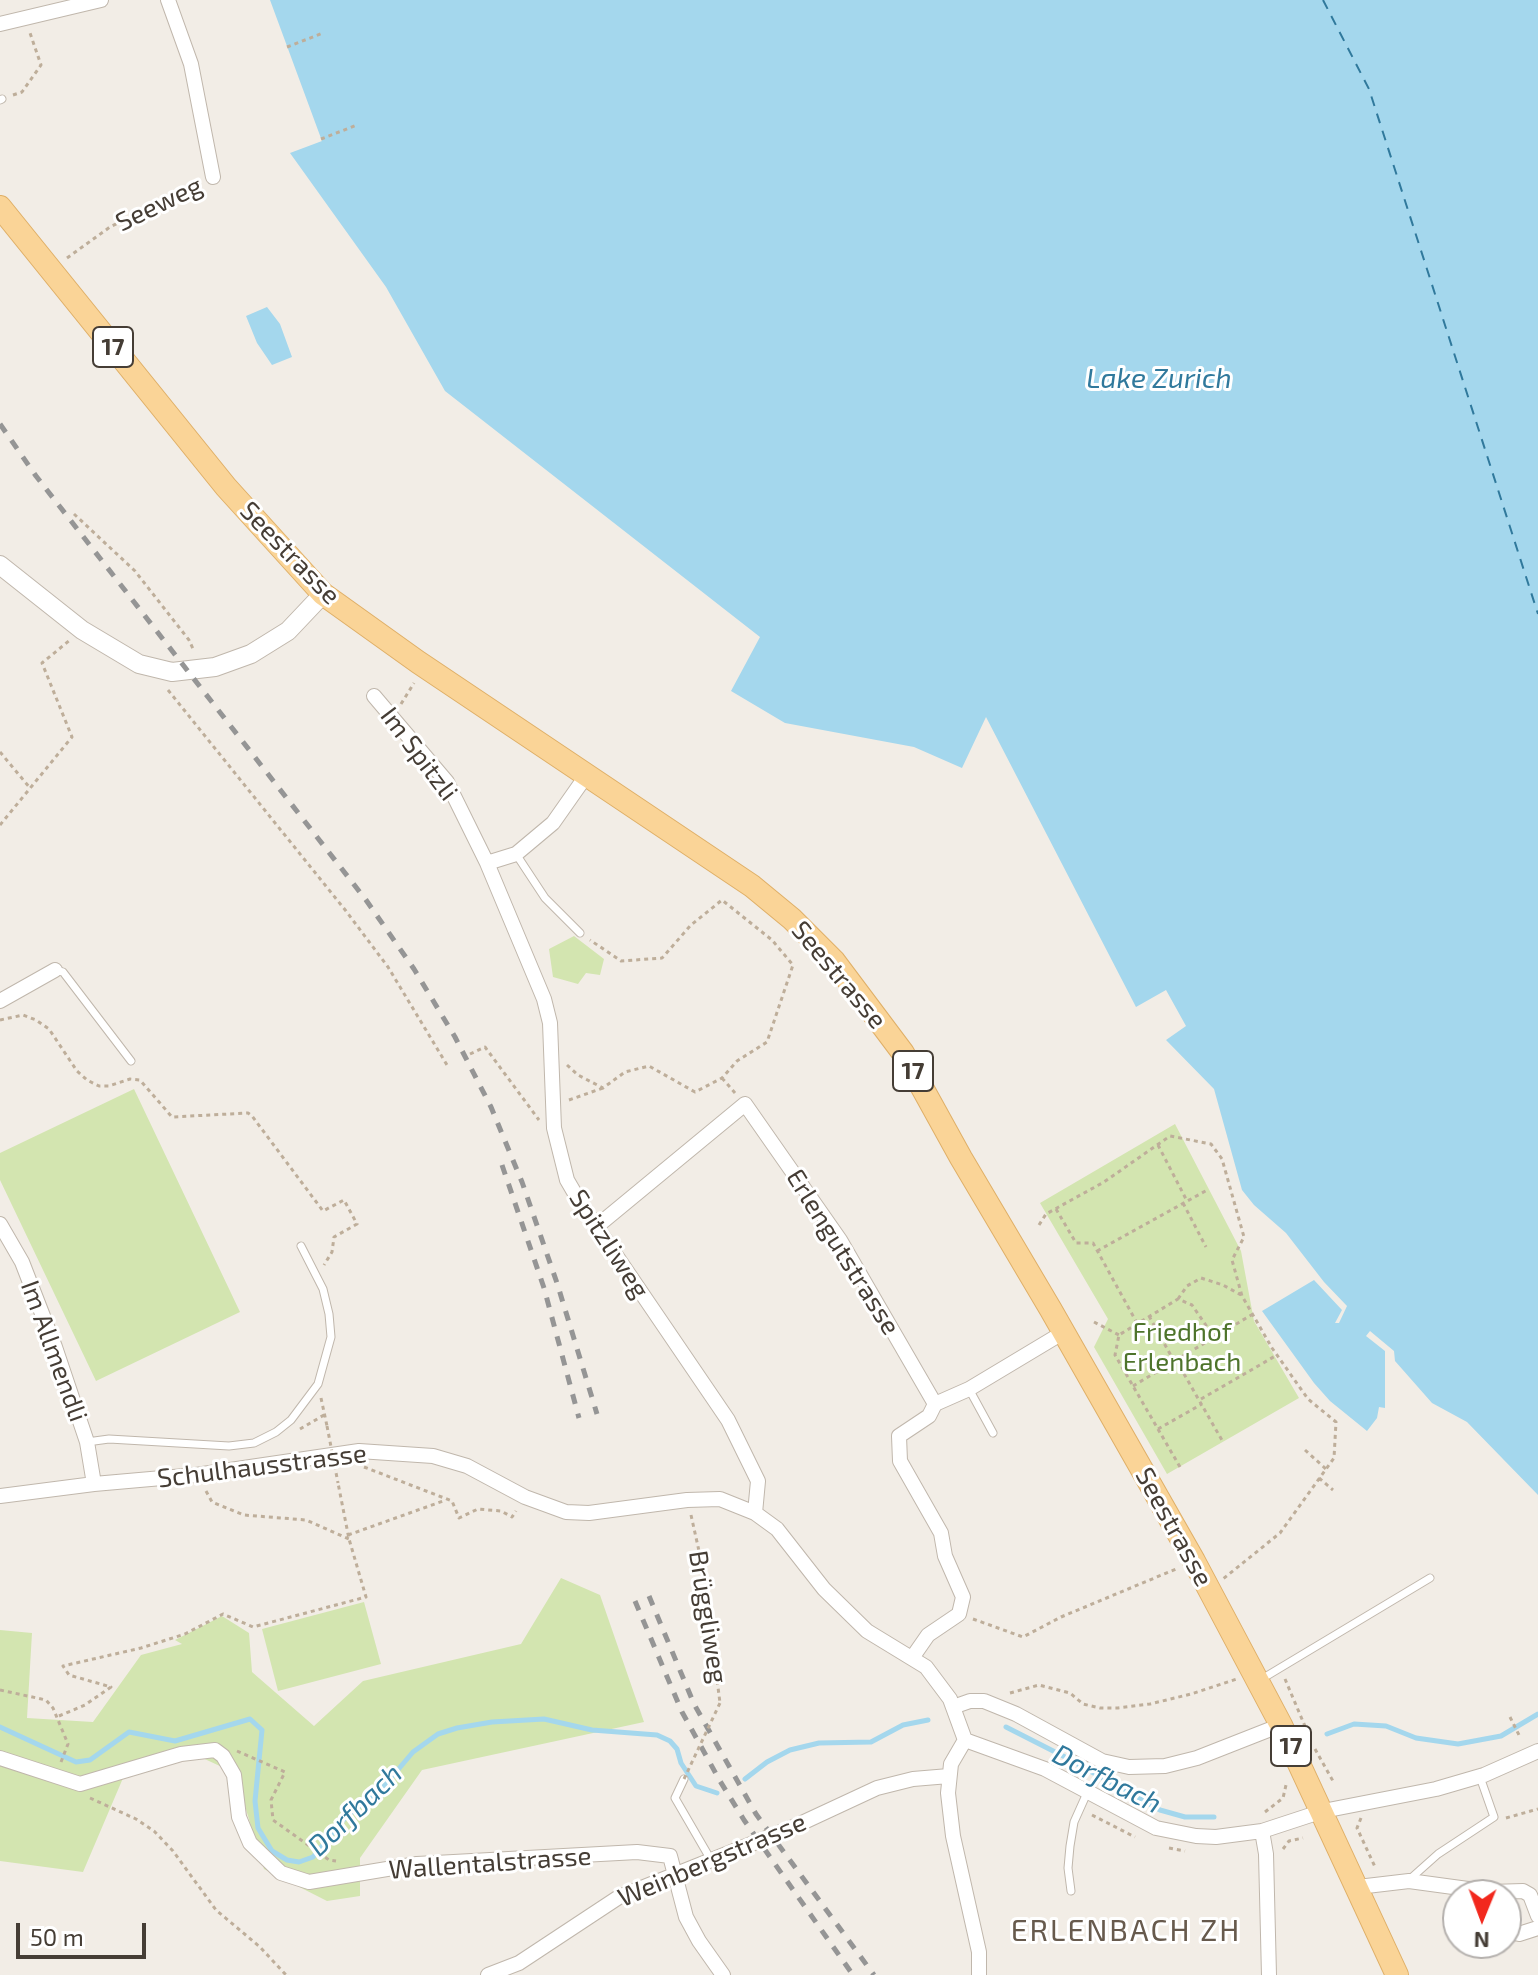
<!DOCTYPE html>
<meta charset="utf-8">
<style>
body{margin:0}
#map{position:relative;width:1538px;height:1975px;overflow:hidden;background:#f2ede6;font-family:"Exo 2",sans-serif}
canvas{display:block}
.north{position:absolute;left:1442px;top:1879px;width:80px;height:80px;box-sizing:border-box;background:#fff;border:2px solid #b5b1ae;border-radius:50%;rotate:181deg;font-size:22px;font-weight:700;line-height:32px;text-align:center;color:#453d35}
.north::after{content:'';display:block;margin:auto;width:28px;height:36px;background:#f2281d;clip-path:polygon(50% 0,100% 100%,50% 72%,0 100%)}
.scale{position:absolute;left:16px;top:1923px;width:130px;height:36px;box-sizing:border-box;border:4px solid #453d35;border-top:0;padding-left:10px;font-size:24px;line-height:28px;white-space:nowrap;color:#453d35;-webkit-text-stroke:6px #fff;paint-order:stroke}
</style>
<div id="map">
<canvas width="1538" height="1975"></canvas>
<div class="north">N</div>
<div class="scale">50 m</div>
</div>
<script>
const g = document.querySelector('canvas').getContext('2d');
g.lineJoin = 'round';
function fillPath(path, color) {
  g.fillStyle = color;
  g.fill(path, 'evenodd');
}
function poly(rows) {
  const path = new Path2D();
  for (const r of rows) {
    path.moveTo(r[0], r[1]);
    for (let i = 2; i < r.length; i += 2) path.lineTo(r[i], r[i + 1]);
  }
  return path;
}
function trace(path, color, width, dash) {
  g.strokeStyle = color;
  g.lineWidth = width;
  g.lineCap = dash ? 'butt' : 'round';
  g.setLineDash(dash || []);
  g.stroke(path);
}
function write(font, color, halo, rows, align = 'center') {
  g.font = font + ' "Exo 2",sans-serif';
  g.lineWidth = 6;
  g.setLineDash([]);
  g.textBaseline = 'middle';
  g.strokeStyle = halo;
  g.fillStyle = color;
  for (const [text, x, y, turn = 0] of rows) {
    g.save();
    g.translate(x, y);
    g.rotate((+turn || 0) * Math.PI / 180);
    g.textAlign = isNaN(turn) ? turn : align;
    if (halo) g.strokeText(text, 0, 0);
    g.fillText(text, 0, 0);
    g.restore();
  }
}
fillPath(poly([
 [574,936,604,959,600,975,586,973,578,984,553,977,549,949],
 [134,1089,240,1312,96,1381,0,1180,0,1153],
 [1175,1124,1241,1251,1254,1321,1299,1398,1167,1474,1094,1347,1108,1319,1040,1203],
 [561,1578,600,1595,644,1722,422,1770,360,1858,360,1896,327,1901,264,1869,235,1773,183,1749,129,1764,83,1872,0,1861,0,1630,32,1633,27,1718,93,1722,141,1655,182,1644,175,1640,222,1616,249,1633,252,1672,314,1726,363,1681,521,1644],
 [364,1602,381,1664,278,1691,262,1629]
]), '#d3e5b0');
fillPath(poly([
 [270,0,1538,0,1538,1495,1467,1422,1432,1403,1395,1361,1394,1351,1370,1331,1366,1336,1385,1351,1385,1408,1379,1407,1377,1418,1367,1431,1330,1401,1314,1383,1262,1311,1314,1280,1342,1310,1335,1323,1339,1323,1347,1306,1324,1282,1286,1233,1254,1205,1242,1190,1214,1089,1166,1040,1186,1026,1166,990,1136,1007,986,717,962,768,914,747,785,723,731,691,760,637,445,391,386,287,290,153,322,141],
 [267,307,280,324,292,357,272,365,257,343,246,316]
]), '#a4d7ed');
trace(poly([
 [0,1727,76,1762,90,1760,129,1732,175,1741,250,1719,262,1730,255,1801,258,1828,272,1851,287,1860,299,1862,313,1857,345,1818,385,1785,413,1752,438,1734,457,1728,492,1722,544,1719,592,1730,657,1735,670,1741,677,1749,681,1763,696,1786,717,1793],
 [1006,1727,1065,1757,1160,1810,1185,1817,1214,1817],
 [1327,1734,1354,1724,1386,1726,1416,1738,1458,1744,1501,1736,1538,1714],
 [745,1779,767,1762,790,1750,819,1743,871,1742,903,1725,928,1720]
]), '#a4d7ed', 5);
trace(poly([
 [1323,0,1369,89,1538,614]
]), '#30799c', 2, [10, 8]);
const service = poly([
 [0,100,2,99],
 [516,854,545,898,580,933],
 [55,970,63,972,131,1061],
 [969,1389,993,1433],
 [87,1442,109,1439,229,1446,254,1443,276,1432,291,1420,318,1384,331,1337,329,1314,323,1289,301,1246],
 [1260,1680,1430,1578],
 [684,1779,675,1798,711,1860],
 [1410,1879,1438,1854,1494,1817,1480,1777],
 [1071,1891,1068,1868,1070,1846,1074,1822,1087,1793]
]);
const minor = poly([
 [168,0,191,64,213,177],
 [0,24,101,0],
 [374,696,447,782,487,863,516,854,553,823,586,776],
 [487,863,544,999,550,1023,554,1128,567,1180,581,1204,728,1420,758,1481,755,1513],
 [0,1001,55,970],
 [0,1224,22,1262,55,1347,87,1442,94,1484],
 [596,1227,745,1104,840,1240,935,1404],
 [0,1496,94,1484,196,1475,359,1451,433,1456,467,1466,525,1497,566,1512,589,1513,687,1500,720,1499,755,1513,777,1529,824,1589,867,1631,926,1667,950,1699,965,1740],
 [912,1658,928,1635,959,1614,963,1597,945,1556,941,1533,900,1461,899,1436,929,1416,935,1404,969,1389,1064,1332],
 [953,1707,970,1701,984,1701,1016,1714,1102,1761,1129,1767,1165,1766,1197,1758,1281,1725],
 [965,1740,1045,1769,1156,1828,1196,1836,1216,1837,1262,1831,1323,1811,1436,1789,1484,1775,1538,1751],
 [965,1740,951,1764,948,1793,953,1836,979,1952,979,1975],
 [0,1758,80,1784,181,1754,215,1750,223,1756,234,1775,239,1817,250,1843,281,1873,309,1882,417,1864,637,1852,670,1856,686,1917,699,1941,723,1975],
 [791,1828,877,1788,913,1779,949,1776],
 [1262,1831,1266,1854,1269,1975],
 [1358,1887,1409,1881,1490,1892,1523,1891,1530,1895,1538,1916],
 [1506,1916,1514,1933,1519,1934,1538,1928],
 [488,1975,519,1963,619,1897,734,1851]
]);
const tertiary = poly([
 [0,565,82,630,139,664,172,672,215,667,251,654,288,631,323,594]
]);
const primary = poly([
 [0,207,226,487,323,594,418,662,752,886,792,919,834,961,903,1053,961,1158,1051,1310,1194,1561,1281,1725,1397,1975]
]);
trace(service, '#c0b7ac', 9);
trace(minor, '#c0b7ac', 16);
trace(tertiary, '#c0b7ac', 20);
trace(primary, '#dfaf67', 24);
trace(poly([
 [287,47,323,33],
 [13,95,22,92,41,65,30,33],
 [321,139,357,125],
 [67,258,110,227,199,184],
 [74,514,135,571,189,640,194,651],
 [168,690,346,911,388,967,447,1065,449,1064],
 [401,704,414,683],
 [0,752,30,788],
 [0,825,72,737,42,663,70,640],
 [0,1020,23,1015,36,1020,49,1029,77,1071,87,1080,99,1086,109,1086,130,1079,140,1080,172,1117,248,1113,252,1116,323,1211,344,1200,357,1224,334,1237,332,1252,324,1265],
 [470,1054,485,1047,539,1120],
 [567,1065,578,1075,603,1088,625,1072,649,1066,695,1092,722,1078,737,1061,767,1042,793,965,772,940,722,900,691,925,662,958,621,961,590,940],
 [722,1078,735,1093],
 [569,1100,603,1088],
 [1158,1145,1187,1201],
 [1183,1203,1206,1247],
 [1056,1209,1076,1243,1093,1243,1137,1323],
 [1039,1225,1046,1214,1104,1182,1170,1136,1211,1144,1222,1159,1244,1237,1232,1260,1242,1296,1272,1348,1308,1399,1336,1422,1334,1458,1280,1533,1223,1579],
 [1097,1251,1209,1189],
 [1178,1299,1187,1286,1201,1278,1223,1285,1241,1295],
 [1149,1316,1174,1361],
 [1094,1322,1119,1335],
 [1176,1360,1223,1442],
 [1133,1386,1253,1314],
 [321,1398,327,1426],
 [1201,1399,1277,1355],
 [300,1429,324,1415],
 [1158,1429,1202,1404],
 [1305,1450,1326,1469],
 [364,1467,452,1501,459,1518,478,1509,501,1511,512,1517,516,1511],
 [1180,1467,1115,1355,1119,1335,1178,1299,1192,1305,1214,1337],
 [1319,1478,1333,1490],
 [206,1491,212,1502,244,1515,306,1520,349,1539],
 [691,1515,703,1569,720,1703],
 [348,1535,446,1500],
 [973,1619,1023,1637,1061,1617,1176,1569],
 [1285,1679,1307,1731],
 [0,1690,46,1700,53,1708,68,1744,61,1762],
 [1010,1693,1039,1685,1070,1693,1083,1704,1100,1708,1118,1708,1150,1704,1191,1694,1237,1679],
 [59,1716,85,1705,111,1687,69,1675,63,1666,141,1648,185,1634,223,1614,253,1627,366,1597,349,1539,338,1483],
 [1510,1717,1519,1735],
 [1315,1749,1333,1781],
 [237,1751,285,1772,271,1800,273,1820,329,1860,336,1861],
 [90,1798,136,1819,154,1831,173,1851,216,1910,260,1947,286,1975],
 [1265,1812,1283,1798,1286,1785],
 [1092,1815,1135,1837],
 [1361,1818,1357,1828,1376,1869],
 [1506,1818,1538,1809],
 [1169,1848,1185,1851],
 [1283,1849,1289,1841,1303,1838]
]), '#beae9a', 3, [4, 4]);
trace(service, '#fff', 7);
trace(minor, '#fff', 14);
trace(tertiary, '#fff', 18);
trace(primary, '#fad497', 22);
trace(poly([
 [0,424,36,476,366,900,414,969,455,1037,491,1107,522,1182,557,1283,597,1414],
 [502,1165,544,1288,579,1418],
 [649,1596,694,1704,756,1814,874,1975],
 [635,1601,682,1712,720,1781,744,1820,853,1975]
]), '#959595', 5, [10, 10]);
const minorBridge = poly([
 [734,1851,791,1828]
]);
trace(minorBridge, '#c0b7ac', 16, []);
trace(poly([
 [327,1426,338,1483],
 [684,1779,720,1703]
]), '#beae9a', 3, [4, 4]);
trace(minorBridge, '#fff', 14);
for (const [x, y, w] of [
 [113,347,40],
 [913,1071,40],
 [1291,1746,40]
]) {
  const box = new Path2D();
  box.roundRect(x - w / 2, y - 20, w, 40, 6);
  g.fillStyle = '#fff';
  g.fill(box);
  trace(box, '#453d35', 2);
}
write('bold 24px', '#453d35', null, [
 ["17",113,347],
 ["17",913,1071],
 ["17",1291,1746]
]);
write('26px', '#453d35', '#fff', [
 ["Seeweg",159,204,-26],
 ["Seestrasse",290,553,46],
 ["Im Spitzli",419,754,53],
 ["Seestrasse",839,975,50],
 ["Spitzliweg",609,1244,57],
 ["Erlengutstrasse",843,1252,58],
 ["Im Allmendli",54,1351,70],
 ["Schulhausstrasse",262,1466,-7],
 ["Seestrasse",1174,1527,61],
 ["Brüggliweg",708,1617,81],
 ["Weinbergstrasse",712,1860,-23],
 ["Wallentalstrasse",490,1863,-4]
]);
write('26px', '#4e742b', '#fff', [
 ["Friedhof",1182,1332],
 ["Erlenbach",1182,1362]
]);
write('italic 28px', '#30799c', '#fff', [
 ["Lake Zurich",1159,379],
 ["Dorfbach",1107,1779,27],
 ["Dorfbach",355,1810,-44]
]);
g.letterSpacing = '2px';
write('30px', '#675a4d', '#fff', [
 ["ERLENBACH ZH",1126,1931]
]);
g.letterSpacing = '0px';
</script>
